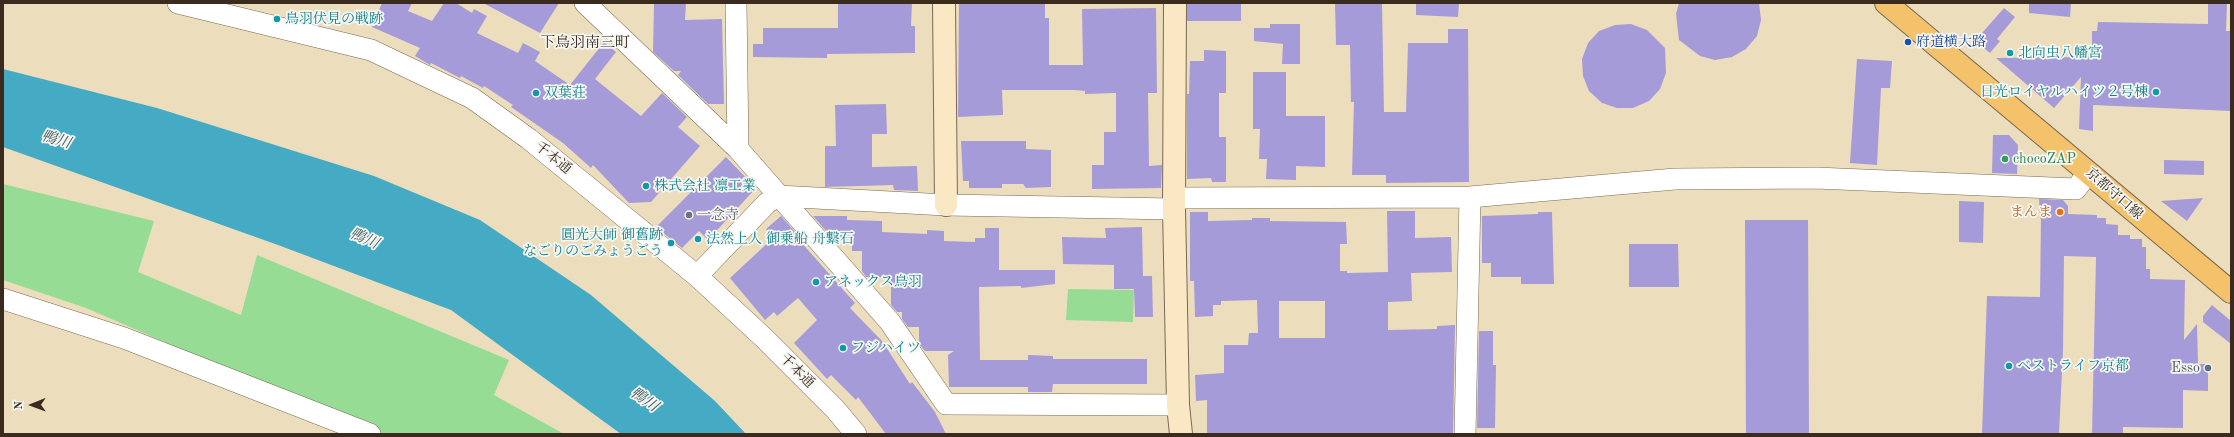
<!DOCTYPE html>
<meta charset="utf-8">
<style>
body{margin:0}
#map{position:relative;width:2234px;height:437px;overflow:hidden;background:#ecdebc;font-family:"Old Standard TT",serif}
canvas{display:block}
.frame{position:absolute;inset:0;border:4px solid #3b2a1e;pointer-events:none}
.north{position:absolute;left:12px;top:385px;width:40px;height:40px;-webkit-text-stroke:3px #f6f6f2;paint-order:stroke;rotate:269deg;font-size:11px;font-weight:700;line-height:16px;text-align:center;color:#3b2a1e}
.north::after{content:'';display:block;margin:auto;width:14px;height:18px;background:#3b2a1e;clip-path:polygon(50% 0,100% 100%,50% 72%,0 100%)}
</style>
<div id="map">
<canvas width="2234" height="437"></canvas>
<div class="frame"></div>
<div class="north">N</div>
</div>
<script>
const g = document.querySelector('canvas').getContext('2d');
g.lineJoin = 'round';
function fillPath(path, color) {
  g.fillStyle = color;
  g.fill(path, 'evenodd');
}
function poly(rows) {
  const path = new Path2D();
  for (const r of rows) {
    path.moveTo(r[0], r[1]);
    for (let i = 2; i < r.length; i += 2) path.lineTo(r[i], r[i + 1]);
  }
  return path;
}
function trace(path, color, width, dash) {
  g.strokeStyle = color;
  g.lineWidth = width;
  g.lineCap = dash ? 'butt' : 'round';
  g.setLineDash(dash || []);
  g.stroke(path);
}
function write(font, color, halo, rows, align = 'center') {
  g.font = font + ' "Old Standard TT","Noto Serif JP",serif';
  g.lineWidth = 3.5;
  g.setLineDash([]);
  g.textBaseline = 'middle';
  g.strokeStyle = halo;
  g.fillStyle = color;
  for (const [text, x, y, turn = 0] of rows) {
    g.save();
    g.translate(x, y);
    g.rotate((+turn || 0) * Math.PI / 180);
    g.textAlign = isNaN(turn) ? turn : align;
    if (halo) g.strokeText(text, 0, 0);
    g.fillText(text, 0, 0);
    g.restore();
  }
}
fillPath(poly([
 [3,184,154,221,138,272,241,315,257,255,509,360,494,395,564,434,377,434,86,308,3,280],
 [1068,289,1134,290,1133,322,1066,320]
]), '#96dc95');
fillPath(poly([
 [3,69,157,108,374,176,480,220,591,295,715,401,746,434,621,434,451,310,278,245,3,147]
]), '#45aac4');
fillPath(poly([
 [382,3,412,3,408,11,432,21,444,3,456,3,472,13,474,9,487,16,477,33,518,53,523,43,540,52,535,61,570,85,604,42,616,52,595,79,641,116,662,93,687,117,678,127,700,146,651,202,629,203,593,165,591,168,563,143,511,107,513,105,484,86,483,88,461,76,460,78,431,63,430,65,415,56,420,48,372,27],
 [483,3,559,3,540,33],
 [654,3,686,3,685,20,722,19,724,104,708,104,678,75,681,71,674,71,653,52],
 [838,3,912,3,911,26,915,26,915,53,827,54,827,58,753,57,753,44,763,44,763,28,838,28],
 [959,3,1045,3,1045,18,1049,18,1049,65,1083,65,1082,9,1156,8,1157,93,1148,93,1149,166,1162,165,1161,188,1092,189,1092,165,1104,165,1104,132,1116,132,1116,93,1085,94,1085,91,1074,90,1002,90,1003,115,958,117],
 [1187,3,1241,3,1241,21,1187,21],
 [1335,3,1382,3,1384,112,1406,112,1408,43,1448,43,1448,29,1468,29,1469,182,1386,183,1386,175,1352,175,1354,102,1351,102,1350,45,1336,45],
 [1416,3,1459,3,1458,17,1416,15],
 [1679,3,1759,3,1761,20,1757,36,1746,49,1732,57,1715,60,1700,56,1679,40,1676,14],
 [2029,3,2071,3,2070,17,2029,13],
 [2208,3,2227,3,2226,31,2231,31,2231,111,2093,105,2093,131,2079,129,2081,77,2054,108,1996,58,2092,57,2092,31,2097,31,2098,22,2208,24],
 [2004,8,2015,17,1997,39,2000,41,1990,53,1975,41],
 [1270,24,1300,24,1300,64,1282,64,1283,44,1254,41,1254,28,1270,28],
 [1631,24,1647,30,1665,48,1666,73,1660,89,1649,101,1633,108,1617,108,1602,103,1589,91,1583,76,1582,59,1588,43,1599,31,1615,25],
 [1204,50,1226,51,1226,93,1219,93,1219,137,1226,137,1226,182,1212,182,1211,178,1187,179,1187,94,1189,94,1190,61,1204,61],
 [1857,59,1892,61,1890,88,1881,88,1877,165,1850,163],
 [1253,72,1286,72,1286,116,1325,116,1325,167,1296,166,1296,180,1266,179,1267,159,1259,159,1260,129,1253,129],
 [886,104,887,134,872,134,872,167,917,166,918,191,894,190,893,185,825,187,825,146,836,146,835,105],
 [1993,135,2009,135,2018,145,2017,174,1992,173],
 [961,141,1026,141,1026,149,1051,150,1051,187,1026,188,1023,184,1002,184,1002,188,969,188,969,181,963,181],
 [726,157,756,188,708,240,699,231,682,248,656,227],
 [2164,160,2204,161,2204,175,2164,174],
 [2203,198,2187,221,2161,201],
 [2039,199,2063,200,2068,206,2068,214,2097,215,2097,218,2106,218,2106,224,2118,225,2118,235,2130,235,2130,239,2142,239,2142,247,2146,247,2146,269,2150,269,2150,279,2185,280,2184,340,2197,324,2198,364,2208,364,2208,391,2183,390,2183,428,2123,427,2123,434,2092,434,2096,257,2064,256,2063,350,2059,434,1982,434,1987,296,2040,297,2041,218,2040,219],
 [1959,201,1984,202,1983,243,1959,242],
 [1387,211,1415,211,1415,238,1451,237,1452,272,1411,273,1412,301,1388,302,1388,330,1437,329,1437,326,1455,325,1453,434,1207,434,1207,400,1196,401,1195,375,1224,373,1224,345,1248,345,1249,333,1258,333,1257,300,1221,301,1221,305,1213,305,1213,316,1195,317,1194,281,1190,281,1190,212,1208,212,1208,221,1252,220,1252,218,1270,218,1270,221,1346,222,1347,244,1340,244,1340,271,1347,271,1347,273,1388,272],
 [1279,301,1325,301,1325,338,1279,338],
 [1538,212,1552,212,1554,284,1521,284,1521,277,1491,277,1491,263,1482,263,1482,216,1538,214],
 [781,216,803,241,800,241,855,303,850,308,882,341,910,384,912,382,935,412,946,434,886,434,858,397,856,400,831,375,827,379,794,343,817,320,798,298,777,316,774,312,765,320,730,278,773,238,766,229],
 [813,216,847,216,847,220,882,221,882,232,927,234,927,230,944,231,944,241,975,242,975,238,985,238,985,228,999,228,999,270,1055,270,1055,284,1021,288,1021,286,979,287,980,360,1028,360,1028,355,1053,356,1053,359,1147,359,1147,384,1053,384,1052,392,1028,392,1028,387,949,387,948,355,954,351,925,351,919,344,919,327,908,327,902,319,902,312,897,312,891,305,891,277,866,277,862,271,862,251,852,251,852,239,834,240],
 [1745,220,1808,220,1809,434,1746,434],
 [1142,227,1143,276,1152,276,1153,317,1135,317,1134,289,1114,289,1114,265,1063,264,1062,237,1106,238,1105,228],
 [1629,244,1678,244,1679,287,1629,287],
 [2212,305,2231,321,2231,344,2203,322,2203,316],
 [1479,331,1493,331,1493,365,1496,365,1495,428,1477,428]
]), '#a69bd9');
const street = poly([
 [178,3,371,50,472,98,529,139,697,276,764,338,835,409,856,434],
 [585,3,738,149,890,322,946,404,1178,405],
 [736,3,738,149],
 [1174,198,1470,197,1675,179,1816,178,2076,189,2088,173],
 [697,276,767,203,778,196,946,205,1174,209],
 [3,299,124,338,370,434],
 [1465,434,1470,197]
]);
const secondary = poly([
 [944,3,946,205],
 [1175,3,1174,209,1178,405,1181,434]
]);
const primary = poly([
 [1886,3,2231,292]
]);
trace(street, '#796955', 22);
trace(secondary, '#796955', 24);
trace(primary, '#796955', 24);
trace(street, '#fff', 21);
trace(secondary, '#fae7c3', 22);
trace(primary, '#f3c26a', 22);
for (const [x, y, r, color] of [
 [277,19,4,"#0f9aa8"],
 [1908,42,4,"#1a4fb4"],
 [2010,53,4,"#0f9aa8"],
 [2156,92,4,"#0f9aa8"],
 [536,93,4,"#0f9aa8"],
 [2005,159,4,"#2e9e5b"],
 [646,186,4,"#0f9aa8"],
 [2060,212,4,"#e8710a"],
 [689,215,4,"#6b7280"],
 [698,239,4,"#0f9aa8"],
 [671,243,4,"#0f9aa8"],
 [816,282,4,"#0f9aa8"],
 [843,348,4,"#0f9aa8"],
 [2009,366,4,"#0f9aa8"],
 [2208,368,4,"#5c6f8a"]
]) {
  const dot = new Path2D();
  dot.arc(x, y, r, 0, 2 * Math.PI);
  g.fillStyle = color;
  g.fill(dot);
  trace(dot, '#f6f6f2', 1.5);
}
write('14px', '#0d838f', '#f6f6f2', [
 ["鳥羽伏見の戦跡",285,19],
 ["北向虫八幡宮",2018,53],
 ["日光ロイヤルハイツ２号棟",2148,92,"right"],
 ["双葉荘",544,93],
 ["株式会社 凛工業",654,186],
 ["圓光大師 御舊跡",663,235,"right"],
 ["なごりのごみょうごう",663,251,"right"],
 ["法然上人 御乗船 舟繋石",706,239],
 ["アネックス鳥羽",824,282],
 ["フジハイツ",851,348],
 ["ベストライフ京都",2017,366]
], 'left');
write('14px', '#164399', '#f6f6f2', [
 ["府道横大路",1916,42]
], 'left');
write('14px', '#3b2a1e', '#f6f6f2', [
 ["千本通",553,158,39],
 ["京都守口線",2114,194,41],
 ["千本通",797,371,45]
]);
write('14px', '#27864d', '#f6f6f2', [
 ["chocoZAP",2013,159]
], 'left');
write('14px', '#c56008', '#f6f6f2', [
 ["まんま",2052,212]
], 'right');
write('14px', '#5b616d', '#f6f6f2', [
 ["一念寺",697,215]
], 'left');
write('14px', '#4e5e75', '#f6f6f2', [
 ["Esso",2200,368]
], 'right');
write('15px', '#3b2a1e', '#f6f6f2', [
 ["下鳥羽南三町",585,43]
]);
write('italic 15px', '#3f5d60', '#f6f6f2', [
 ["鴨川",56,140,17],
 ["鴨川",364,239,24],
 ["鴨川",644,400,35]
]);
</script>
